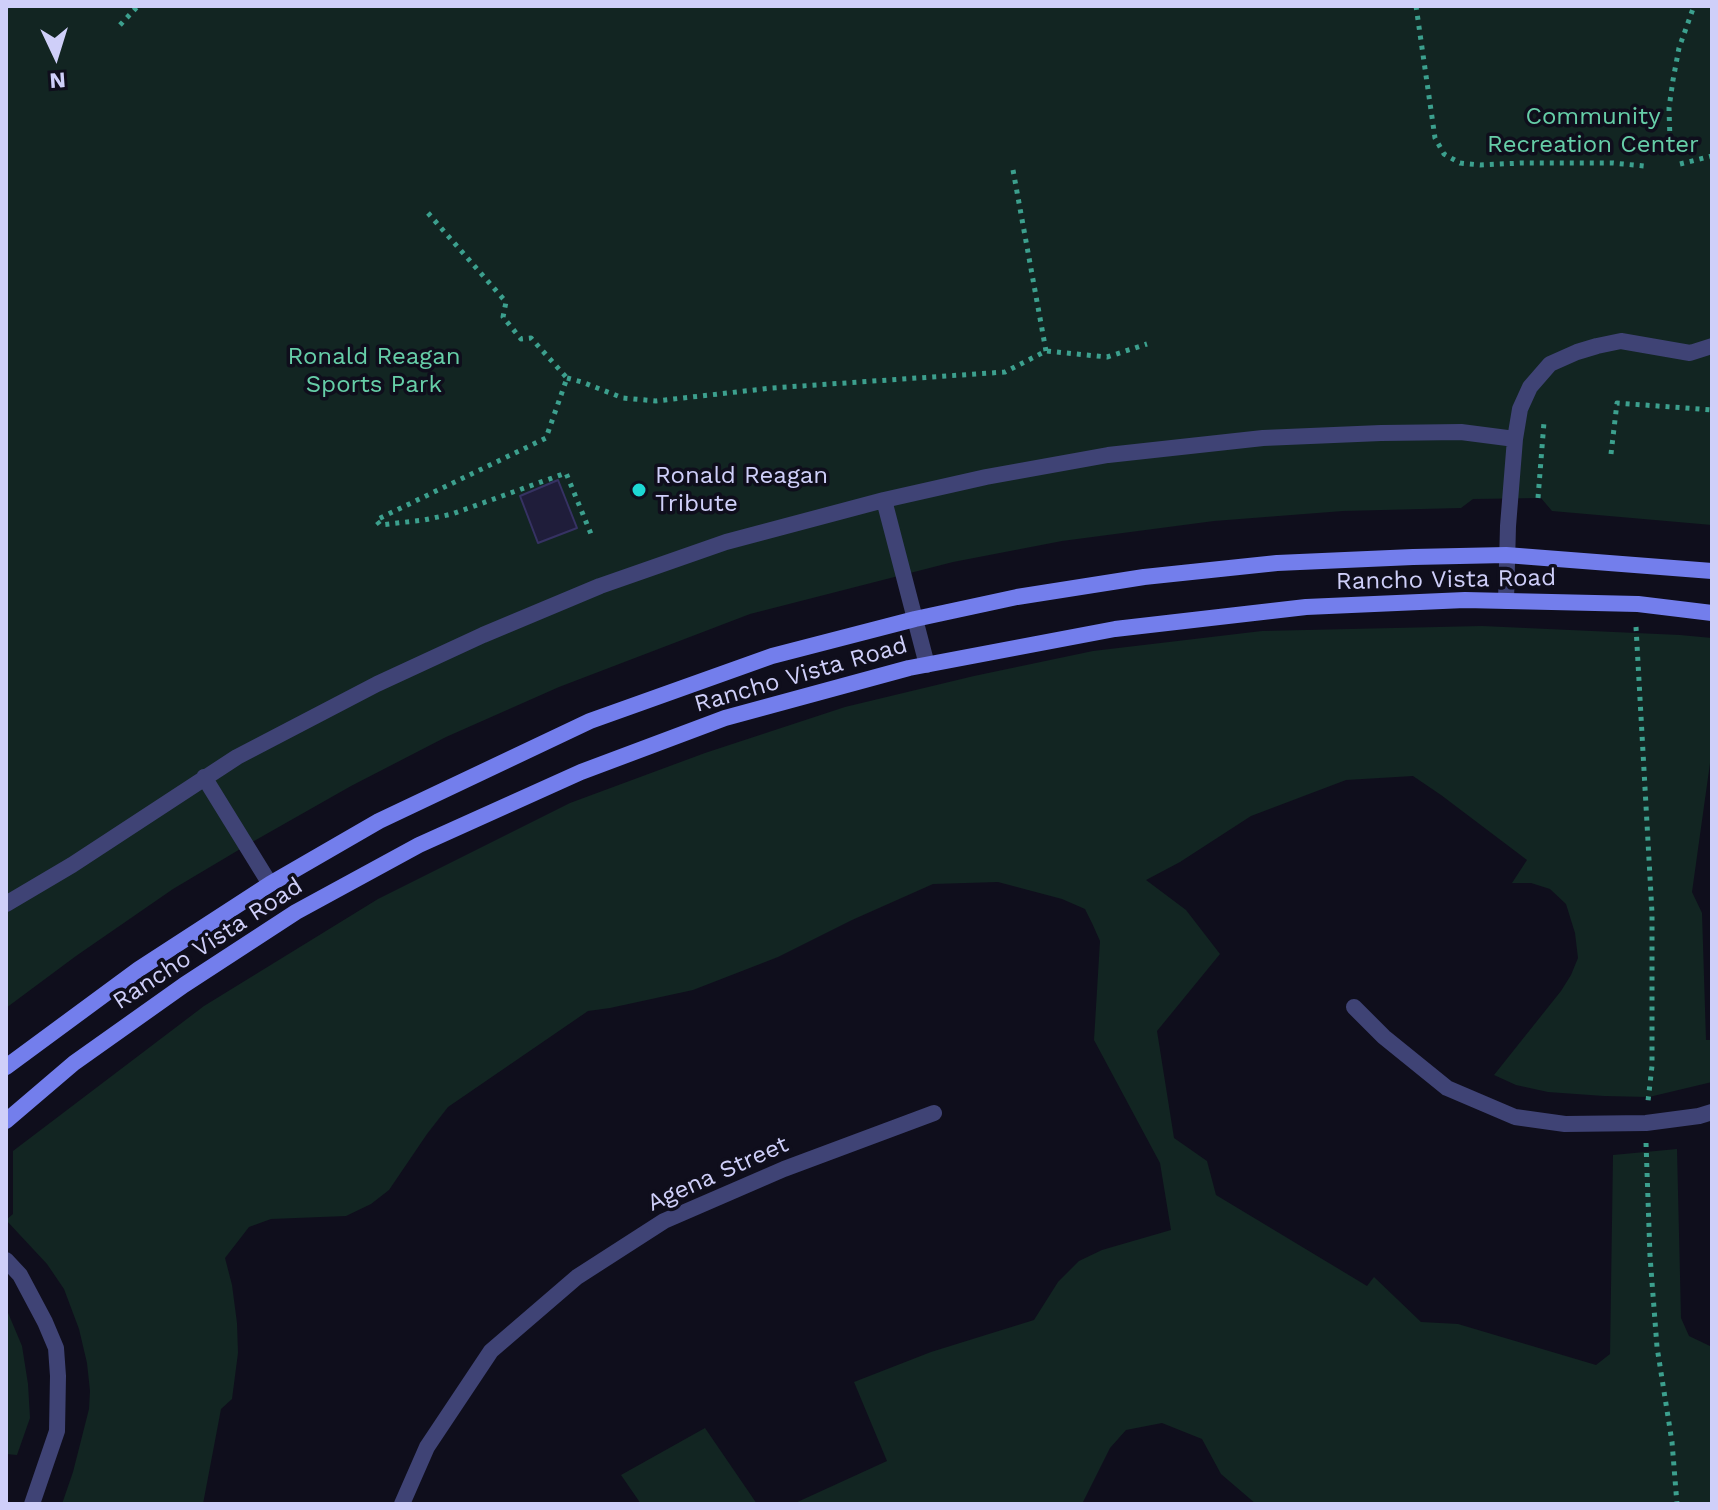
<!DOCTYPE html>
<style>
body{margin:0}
#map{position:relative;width:1718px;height:1510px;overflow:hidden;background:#0f0e1c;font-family:"Work Sans",sans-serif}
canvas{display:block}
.frame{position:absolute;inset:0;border:8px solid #cfcff9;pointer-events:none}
.north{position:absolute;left:16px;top:16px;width:80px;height:80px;-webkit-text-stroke:6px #0f0e1c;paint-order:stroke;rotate:176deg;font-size:22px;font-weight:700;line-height:32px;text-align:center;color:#cfcff9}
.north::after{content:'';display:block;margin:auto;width:28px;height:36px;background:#cfcff9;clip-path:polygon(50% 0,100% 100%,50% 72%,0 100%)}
</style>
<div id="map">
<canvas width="1718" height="1510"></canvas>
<div class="frame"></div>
<div class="north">N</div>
</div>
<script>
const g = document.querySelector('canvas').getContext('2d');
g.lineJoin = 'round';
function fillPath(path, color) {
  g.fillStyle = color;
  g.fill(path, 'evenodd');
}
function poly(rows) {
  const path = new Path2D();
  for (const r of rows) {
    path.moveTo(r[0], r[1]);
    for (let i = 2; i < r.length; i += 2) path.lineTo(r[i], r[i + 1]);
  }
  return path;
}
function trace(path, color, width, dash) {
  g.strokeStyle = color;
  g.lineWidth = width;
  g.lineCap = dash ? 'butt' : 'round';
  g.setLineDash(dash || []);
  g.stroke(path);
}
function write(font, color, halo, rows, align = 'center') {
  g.font = font + ' "Work Sans",sans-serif';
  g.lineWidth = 7;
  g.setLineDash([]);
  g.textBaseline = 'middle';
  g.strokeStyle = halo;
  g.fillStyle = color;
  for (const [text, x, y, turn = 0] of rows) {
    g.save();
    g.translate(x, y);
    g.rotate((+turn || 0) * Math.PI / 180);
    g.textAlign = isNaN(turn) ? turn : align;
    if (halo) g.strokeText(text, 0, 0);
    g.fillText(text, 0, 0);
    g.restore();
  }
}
fillPath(poly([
 [6,6,1712,6,1712,525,1552,511,1541,498,1473,499,1461,508,1343,511,1214,521,1062,541,953,562,750,614,559,687,446,737,351,786,247,845,173,889,76,956,6,1008],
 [1482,626,1680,635,1712,638,1712,749,1692,892,1702,913,1706,1040,1712,1040,1712,1082,1649,1097,1604,1096,1548,1092,1516,1085,1494,1075,1561,991,1571,975,1578,958,1575,933,1566,904,1550,889,1531,883,1512,883,1527,860,1441,795,1413,776,1346,780,1251,816,1180,862,1146,880,1186,910,1220,954,1157,1031,1174,1138,1207,1161,1216,1195,1367,1286,1374,1277,1421,1322,1458,1324,1596,1365,1610,1354,1613,1155,1677,1149,1681,1318,1689,1336,1712,1347,1712,1504,1256,1504,1221,1474,1202,1439,1162,1423,1126,1430,1110,1448,1082,1504,793,1504,887,1461,854,1382,931,1352,1034,1320,1058,1282,1079,1261,1102,1250,1171,1230,1160,1163,1094,1040,1100,941,1092,923,1085,909,1062,899,998,882,933,884,852,920,778,957,693,990,610,1008,588,1011,448,1107,427,1134,389,1190,371,1204,346,1216,271,1219,249,1227,225,1258,232,1285,237,1323,238,1353,232,1399,221,1409,203,1504,62,1504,73,1472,89,1409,90,1391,87,1363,79,1329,64,1289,47,1264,6,1220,13,1214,13,1151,204,1006,378,899,570,803,705,753,845,707,974,676,1093,651,1262,631],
 [6,1308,22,1346,28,1384,30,1418,17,1455,6,1454],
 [705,1428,757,1504,641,1504,621,1475]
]), '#122522');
const building = poly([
 [558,480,577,528,538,543,520,496,558,480]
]);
fillPath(building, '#1f1d3a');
trace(building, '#363263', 2);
trace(poly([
 [1416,6,1435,138,1444,154,1460,163,1480,165,1522,163,1613,163,1644,166],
 [6,7,7,6],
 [120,25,138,6],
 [1670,141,1669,108,1673,80,1679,48,1694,6],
 [1680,164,1712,156],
 [1013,170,1046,351],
 [428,213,506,302,503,317,521,339,531,338,567,378,546,438,376,520,380,525,424,520,452,514,566,473,591,534],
 [567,378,582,382,623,398,656,401,772,388,1005,372,1046,351,1107,357,1147,344],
 [1611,454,1617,403,1712,410],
 [1538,498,1544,422],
 [1636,627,1652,913,1652,1066,1648,1101],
 [1646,1143,1650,1256,1657,1347,1672,1442,1677,1504]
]), '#3ca08e', 5, [4, 6]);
trace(poly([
 [884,500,927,665],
 [1506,601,1508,526,1515,439,1520,409,1530,387,1550,364,1577,352,1597,346,1621,341,1690,353,1712,346],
 [204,777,270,884],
 [6,904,72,865,237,757,377,684,483,635,600,586,726,542,884,500,986,477,1108,455,1263,438,1381,433,1461,432,1515,439]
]), '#3f4375', 16);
trace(poly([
 [1354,1007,1384,1037,1447,1088,1515,1117,1565,1124,1646,1123,1699,1116,1712,1112],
 [6,1260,20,1275,45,1322,56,1348,58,1376,57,1431,32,1504],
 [402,1504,427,1447,491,1351,577,1277,664,1221,784,1169,934,1113]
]), '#3f4375', 16);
trace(poly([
 [6,1067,139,969,270,884,379,821,590,721,772,656,915,619,1017,597,1144,577,1277,563,1413,557,1506,555,1712,571],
 [6,1121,74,1063,184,985,296,912,419,845,581,772,725,718,909,668,1115,629,1306,607,1465,600,1638,604,1712,613]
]), '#737eec', 16);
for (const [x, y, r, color] of [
 [639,490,8,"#1dd7d4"]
]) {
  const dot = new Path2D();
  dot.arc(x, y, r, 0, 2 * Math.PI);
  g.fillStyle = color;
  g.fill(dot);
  trace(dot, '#0f0e1c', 3);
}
write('24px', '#66cea8', '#0f0e1c', [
 ["Community",1593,117],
 ["Recreation Center",1593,145],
 ["Ronald Reagan",374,357],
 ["Sports Park",374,385]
]);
write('24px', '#cfcff9', '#0f0e1c', [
 ["Ronald Reagan",655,476],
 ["Tribute",655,504]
], 'left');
write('24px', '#cfcff9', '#0f0e1c', [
 ["Rancho Vista Road",1446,580,-1],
 ["Rancho Vista Road",801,675,-16],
 ["Rancho Vista Road",208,944,-33],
 ["Agena Street",718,1174,-24]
]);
</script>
